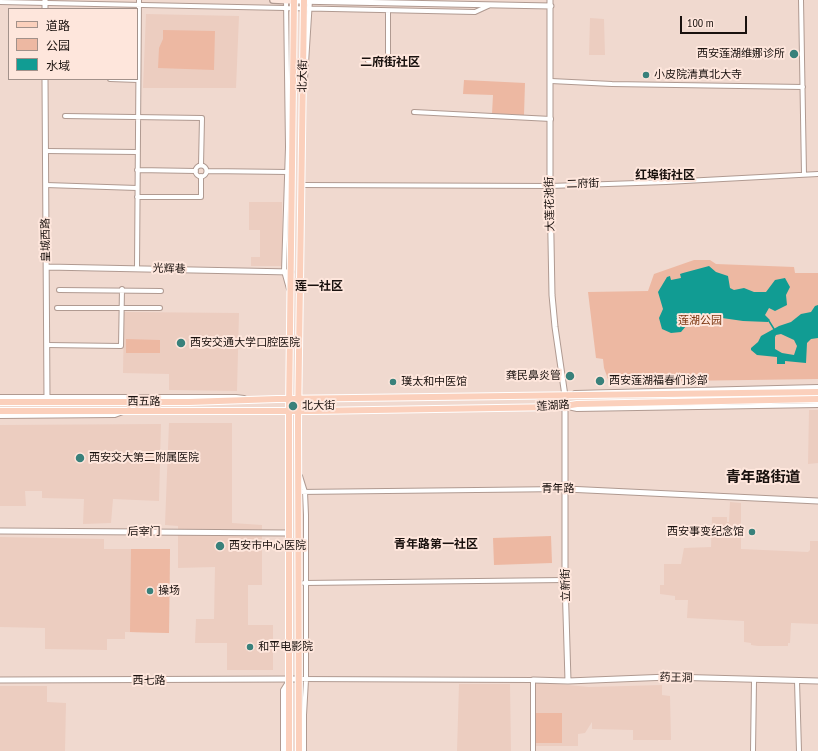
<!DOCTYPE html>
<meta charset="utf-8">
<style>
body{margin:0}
#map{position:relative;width:818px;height:751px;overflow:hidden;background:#f0d9cf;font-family:"PT Sans Narrow","Noto Sans SC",sans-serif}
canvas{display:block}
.legend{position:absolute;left:8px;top:8px;width:130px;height:72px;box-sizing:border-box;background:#fee6dc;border:1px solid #a2918a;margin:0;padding:5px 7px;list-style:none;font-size:12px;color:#19110e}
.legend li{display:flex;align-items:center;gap:8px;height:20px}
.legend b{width:20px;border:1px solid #a2918a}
.scale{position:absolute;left:680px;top:16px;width:67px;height:18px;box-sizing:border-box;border:2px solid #19110e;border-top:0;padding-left:5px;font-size:12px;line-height:14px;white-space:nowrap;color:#19110e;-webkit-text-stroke:3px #fee6dc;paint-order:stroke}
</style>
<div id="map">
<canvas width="818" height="751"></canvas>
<ul class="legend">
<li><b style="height:5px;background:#fbd0bc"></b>道路</li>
<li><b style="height:11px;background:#edb8a2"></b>公园</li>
<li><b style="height:11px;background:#119c93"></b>水域</li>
</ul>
<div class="scale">100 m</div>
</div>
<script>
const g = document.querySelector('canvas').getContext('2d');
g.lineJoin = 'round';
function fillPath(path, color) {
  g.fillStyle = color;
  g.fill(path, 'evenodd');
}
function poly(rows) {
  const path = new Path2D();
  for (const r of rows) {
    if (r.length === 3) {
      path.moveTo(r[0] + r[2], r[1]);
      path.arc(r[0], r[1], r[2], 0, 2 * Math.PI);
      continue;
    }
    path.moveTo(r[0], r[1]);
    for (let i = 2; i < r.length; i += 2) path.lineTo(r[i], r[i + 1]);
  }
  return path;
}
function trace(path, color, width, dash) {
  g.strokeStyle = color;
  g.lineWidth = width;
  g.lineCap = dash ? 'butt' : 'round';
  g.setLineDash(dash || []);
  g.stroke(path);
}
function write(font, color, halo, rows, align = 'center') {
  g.font = font + ' "PT Sans Narrow","Noto Sans SC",sans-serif';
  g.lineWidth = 4;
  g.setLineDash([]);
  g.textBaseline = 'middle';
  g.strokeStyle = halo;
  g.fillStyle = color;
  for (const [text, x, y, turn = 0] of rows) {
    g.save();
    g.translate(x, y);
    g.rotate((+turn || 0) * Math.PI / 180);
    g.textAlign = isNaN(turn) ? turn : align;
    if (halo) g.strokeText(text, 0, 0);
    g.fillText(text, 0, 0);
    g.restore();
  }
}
fillPath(poly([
 [146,14,239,16,236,88,143,88],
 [590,18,604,19,605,55,589,55],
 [249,202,282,202,282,266,251,266,251,257,260,257,260,230,249,230],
 [124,312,239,313,237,391,169,390,169,374,123,373],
 [809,410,818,410,818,463,808,464],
 [169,423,232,423,232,523,262,525,262,585,248,585,248,625,273,625,273,670,227,670,227,643,195,643,196,619,214,619,215,567,178,568,178,526,165,525],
 [161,424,159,501,113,499,111,523,83,524,84,499,42,498,42,491,25,491,26,506,0,506,0,425],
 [730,502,741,503,741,549,808,552,810,550,810,541,818,541,818,624,791,623,790,643,788,643,788,646,758,646,751,645,751,643,744,642,744,621,687,618,688,600,675,600,675,596,660,594,660,585,664,585,664,564,681,564,684,548,711,547,712,517,727,517,727,522,729,522],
 [0,537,104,539,104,549,170,549,169,633,125,632,125,639,107,639,107,650,45,649,45,628,0,627],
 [535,682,589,687,662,685,662,695,670,696,671,740,633,740,633,730,592,729,592,722,585,733,578,734,578,746,536,746],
 [459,684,510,684,511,751,457,751],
 [0,686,47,686,47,702,66,703,65,751,0,751]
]), '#eccdc0');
fillPath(poly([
 [163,30,215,31,214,70,158,68,159,48,163,39],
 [464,80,525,83,524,115,492,114,493,95,463,94],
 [694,260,710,260,716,264,794,267,795,273,818,273,818,379,609,382,604,368,603,359,596,358,588,292,648,291,654,274],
 [126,339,160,340,160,353,126,353],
 [551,536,552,563,494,565,493,538],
 [131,549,170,549,169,633,130,632],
 [536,713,562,713,562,743,536,743]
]), '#edb8a2');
fillPath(poly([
 [709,266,716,272,728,276,730,288,734,290,744,288,754,292,766,292,775,280,785,278,790,287,786,295,787,305,775,311,769,308,765,315,770,320,768,322,743,321,715,317,714,314,703,314,703,317,692,319,681,332,671,333,662,329,659,318,663,309,658,292,667,277,670,276,671,280,681,278,680,274,683,273],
 [818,305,818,338,811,339,807,343,806,363,785,361,785,364,777,364,777,357,757,355,751,350,751,348,758,342,761,336,779,326,791,322,801,314,811,312,815,306],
 [781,334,794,340,797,346,794,355,782,353,775,349,775,337,776,335]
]), '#119c93');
trace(poly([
 [769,321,774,329]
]), '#119c93', 1.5);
const minor = poly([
 [286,0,288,147,284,271,289,289],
 [801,0,804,174],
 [0,2,475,12,488,6],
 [368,61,388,61,388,11],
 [110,79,138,80],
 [305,79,310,0],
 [551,81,612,84,803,87],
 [414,112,551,119],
 [65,116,202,118,201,165],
 [46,151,137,152],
 [201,171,5.5],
 [137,170,196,171],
 [207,171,288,172],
 [46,185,137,188],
 [301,185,550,186,666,182,818,174],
 [137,197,201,197,201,176],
 [137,268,139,0],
 [59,290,161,291],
 [57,308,160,308],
 [47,345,121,346,122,289],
 [575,393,818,387],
 [0,397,236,397,244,398],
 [568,407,577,409,818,405],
 [0,416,115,415,123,412],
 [300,476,305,492,306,515,306,680,304,715,304,751],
 [298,492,566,489],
 [304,583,565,580],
 [298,679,533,680,533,751],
 [797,681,799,751],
 [283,751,283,690,288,682],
 [753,751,754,681]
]);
const tertiary = poly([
 [550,0,550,186,552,295,555,327,565,396,565,580,568,681],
 [294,1,551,6],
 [45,9,45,0],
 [45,79,47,401],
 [47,267,291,272],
 [566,489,818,501],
 [0,531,288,533],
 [0,680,298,679],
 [533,680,568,681,669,677,818,681]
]);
const secondary = poly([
 [273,0,294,1]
]);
const primary = poly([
 [0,402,189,402,277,399,818,392],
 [0,411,312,411,559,407,577,404,818,399],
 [289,751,289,411,294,0],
 [299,751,298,423,304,0]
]);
trace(minor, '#b09a91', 6);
trace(tertiary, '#b09a91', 7);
trace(secondary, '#b09a91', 8);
trace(primary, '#fff', 8);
trace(minor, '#fff', 4);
trace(tertiary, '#fff', 5);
trace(secondary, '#fde7de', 5.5);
trace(primary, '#fbd0bc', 6);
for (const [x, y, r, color] of [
 [794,54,5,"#39817b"],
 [646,75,4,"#39817b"],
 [181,343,5,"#39817b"],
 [570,376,5,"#39817b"],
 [600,381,5,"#39817b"],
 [393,382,4,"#39817b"],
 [293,406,5,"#39817b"],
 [80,458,5,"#39817b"],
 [752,532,4,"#39817b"],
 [220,546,5,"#39817b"],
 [150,591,4,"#39817b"],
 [250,647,4,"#39817b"]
]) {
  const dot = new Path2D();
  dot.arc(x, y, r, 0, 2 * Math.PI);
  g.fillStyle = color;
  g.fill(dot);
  trace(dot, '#fee6dc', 1.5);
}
write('11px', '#19110e', '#fee6dc', [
 ["西安莲湖维娜诊所",785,54,"right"],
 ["小皮院清真北大寺",654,75],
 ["西安交通大学口腔医院",190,343],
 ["龚民鼻炎管",561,376,"right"],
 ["西安莲湖福春们诊部",609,381],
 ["璞太和中医馆",401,382],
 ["北大街",302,406],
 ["西安交大第二附属医院",89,458],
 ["西安事变纪念馆",744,532,"right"],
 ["西安市中心医院",229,546],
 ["操场",158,591],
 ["和平电影院",258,647]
], 'left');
write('11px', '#19110e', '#fee6dc', [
 ["北大街",303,76,-89],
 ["二府街",583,184,-2],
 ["大莲花池街",550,204,-91],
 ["皇城西路",46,240,-91],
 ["光辉巷",169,269,2],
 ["西五路",144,402],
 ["莲湖路",553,406,-4],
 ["青年路",558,489],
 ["后宰门",144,532],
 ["立新街",566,585,-91],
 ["药王洞",676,678,1],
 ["西七路",149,681]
]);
write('11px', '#7c3611', '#fee6dc', [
 ["莲湖公园",700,321]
]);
write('bold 12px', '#19110e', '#fee6dc', [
 ["二府街社区",390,63],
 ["红埠街社区",665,176],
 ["莲一社区",319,287],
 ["青年路第一社区",436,545]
]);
write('bold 15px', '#19110e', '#fee6dc', [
 ["青年路街道",763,478]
]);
</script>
